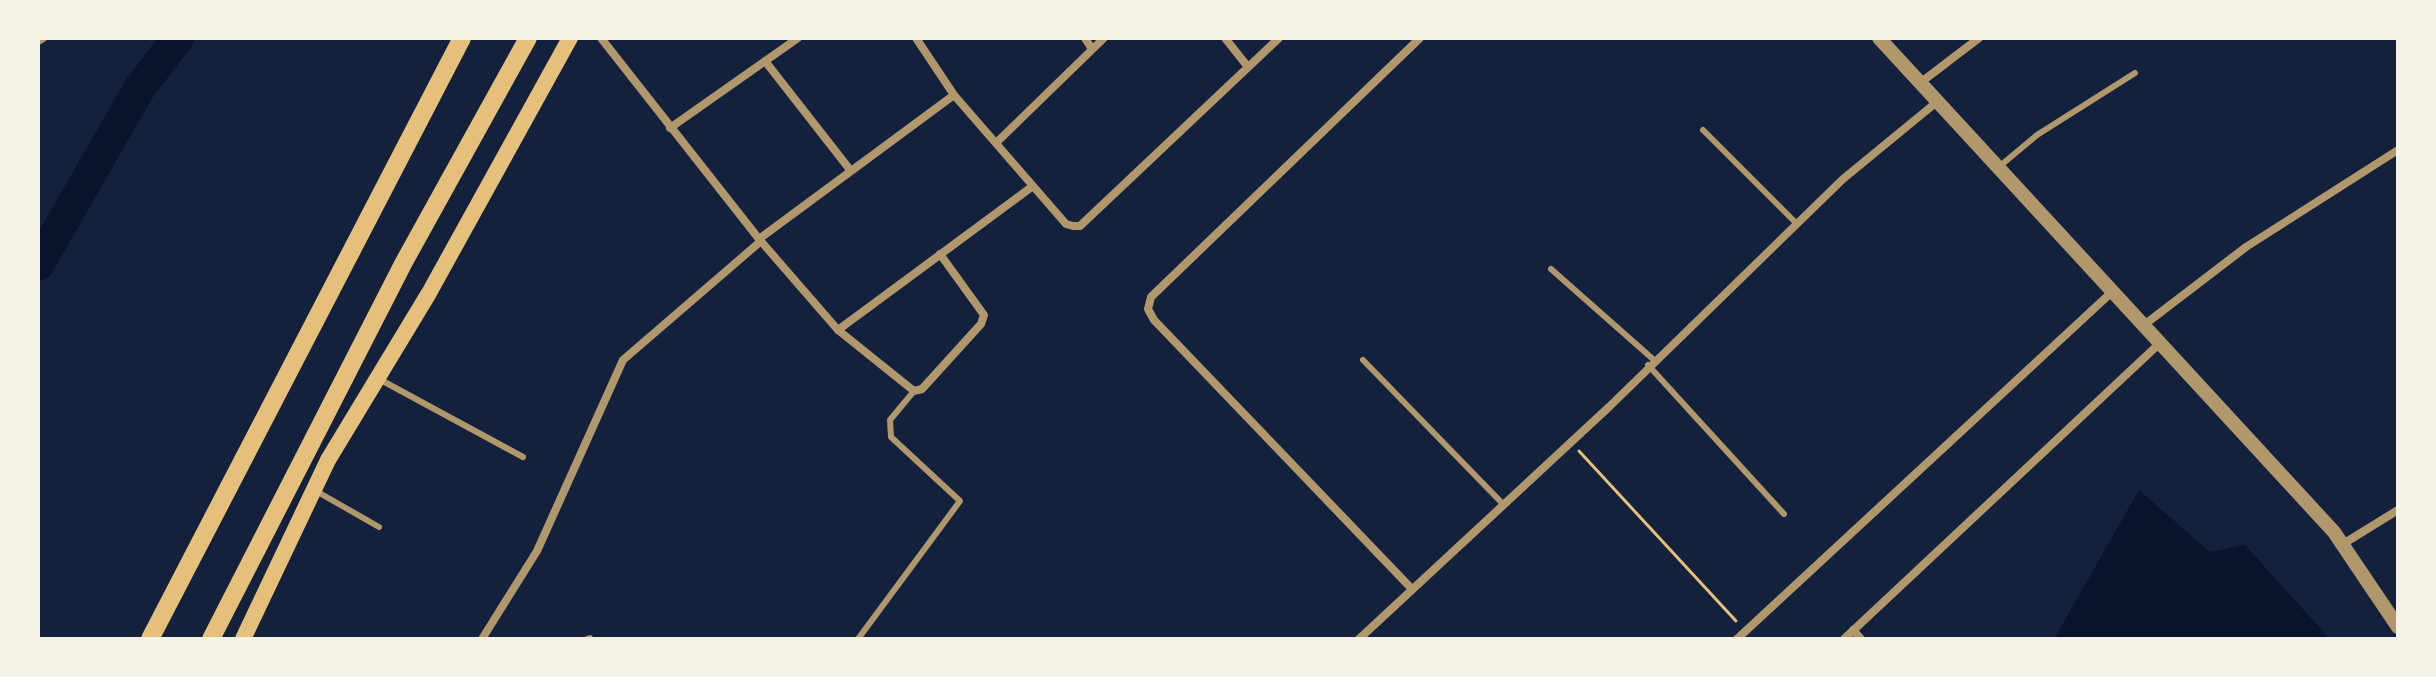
<!DOCTYPE html>
<style>
body{margin:0}
#map{position:relative;width:2436px;height:677px;overflow:hidden;background:#14213d;font-family:"DejaVu Sans",sans-serif}
canvas{display:block}
.frame{position:absolute;inset:0;border:40px solid #f6f1e7;pointer-events:none}
</style>
<div id="map">
<canvas width="2436" height="677"></canvas>
<div class="frame"></div>
</div>
<script>
const g = document.querySelector('canvas').getContext('2d');
g.lineJoin = 'round';
function fillPath(path, color) {
  g.fillStyle = color;
  g.fill(path, 'evenodd');
}
function poly(rows) {
  const path = new Path2D();
  for (const r of rows) {
    path.moveTo(r[0], r[1]);
    for (let i = 2; i < r.length; i += 2) path.lineTo(r[i], r[i + 1]);
  }
  return path;
}
function trace(path, color, width, dash) {
  g.strokeStyle = color;
  g.lineWidth = width;
  g.lineCap = dash ? 'butt' : 'round';
  g.setLineDash(dash || []);
  g.stroke(path);
}
fillPath(poly([
 [2139,490,2210,552,2245,545,2330,639,2054,639]
]), '#0b132b');
trace(poly([
 [38,265,139,89,178,38]
]), '#0b132b', 32);
trace(poly([
 [1579,451,1736,621]
]), '#e5c07b', 3);
trace(poly([
 [1703,130,1796,223],
 [2000,166,2037,135,2135,73],
 [1551,269,1654,360],
 [1363,360,1502,503],
 [1648,365,1784,514],
 [379,379,523,457],
 [316,491,379,527],
 [587,639,590,638],
 [858,639,960,501,891,437,890,420,914,391]
]), '#b1986c', 6);
trace(poly([
 [601,38,759,239,838,330,914,391,922,389,981,324,984,315,940,254],
 [916,38,954,95,1066,224,1073,226,1080,226,1279,38],
 [1085,38,1092,49],
 [1225,38,1248,67],
 [38,41,43,38],
 [765,61,851,171],
 [1920,83,1979,38],
 [670,128,798,38],
 [996,143,1104,38],
 [759,239,954,95],
 [2144,325,2246,247,2398,150],
 [838,330,1033,186],
 [2343,544,2398,510],
 [1410,587,1154,320,1148,309,1151,297,1420,38],
 [1853,630,1861,639],
 [482,639,537,551,623,360,761,241],
 [1359,639,1610,406,1843,179,1938,101],
 [1737,639,2113,291],
 [1844,639,2160,343]
]), '#b1986c', 8);
trace(poly([
 [1879,38,2334,532,2398,627]
]), '#b1986c', 14);
trace(poly([
 [243,639,328,460,429,293,570,38]
]), '#e5c07b', 16);
trace(poly([
 [150,639,462,38],
 [211,639,404,262,528,38]
]), '#e5c07b', 18);
</script>
